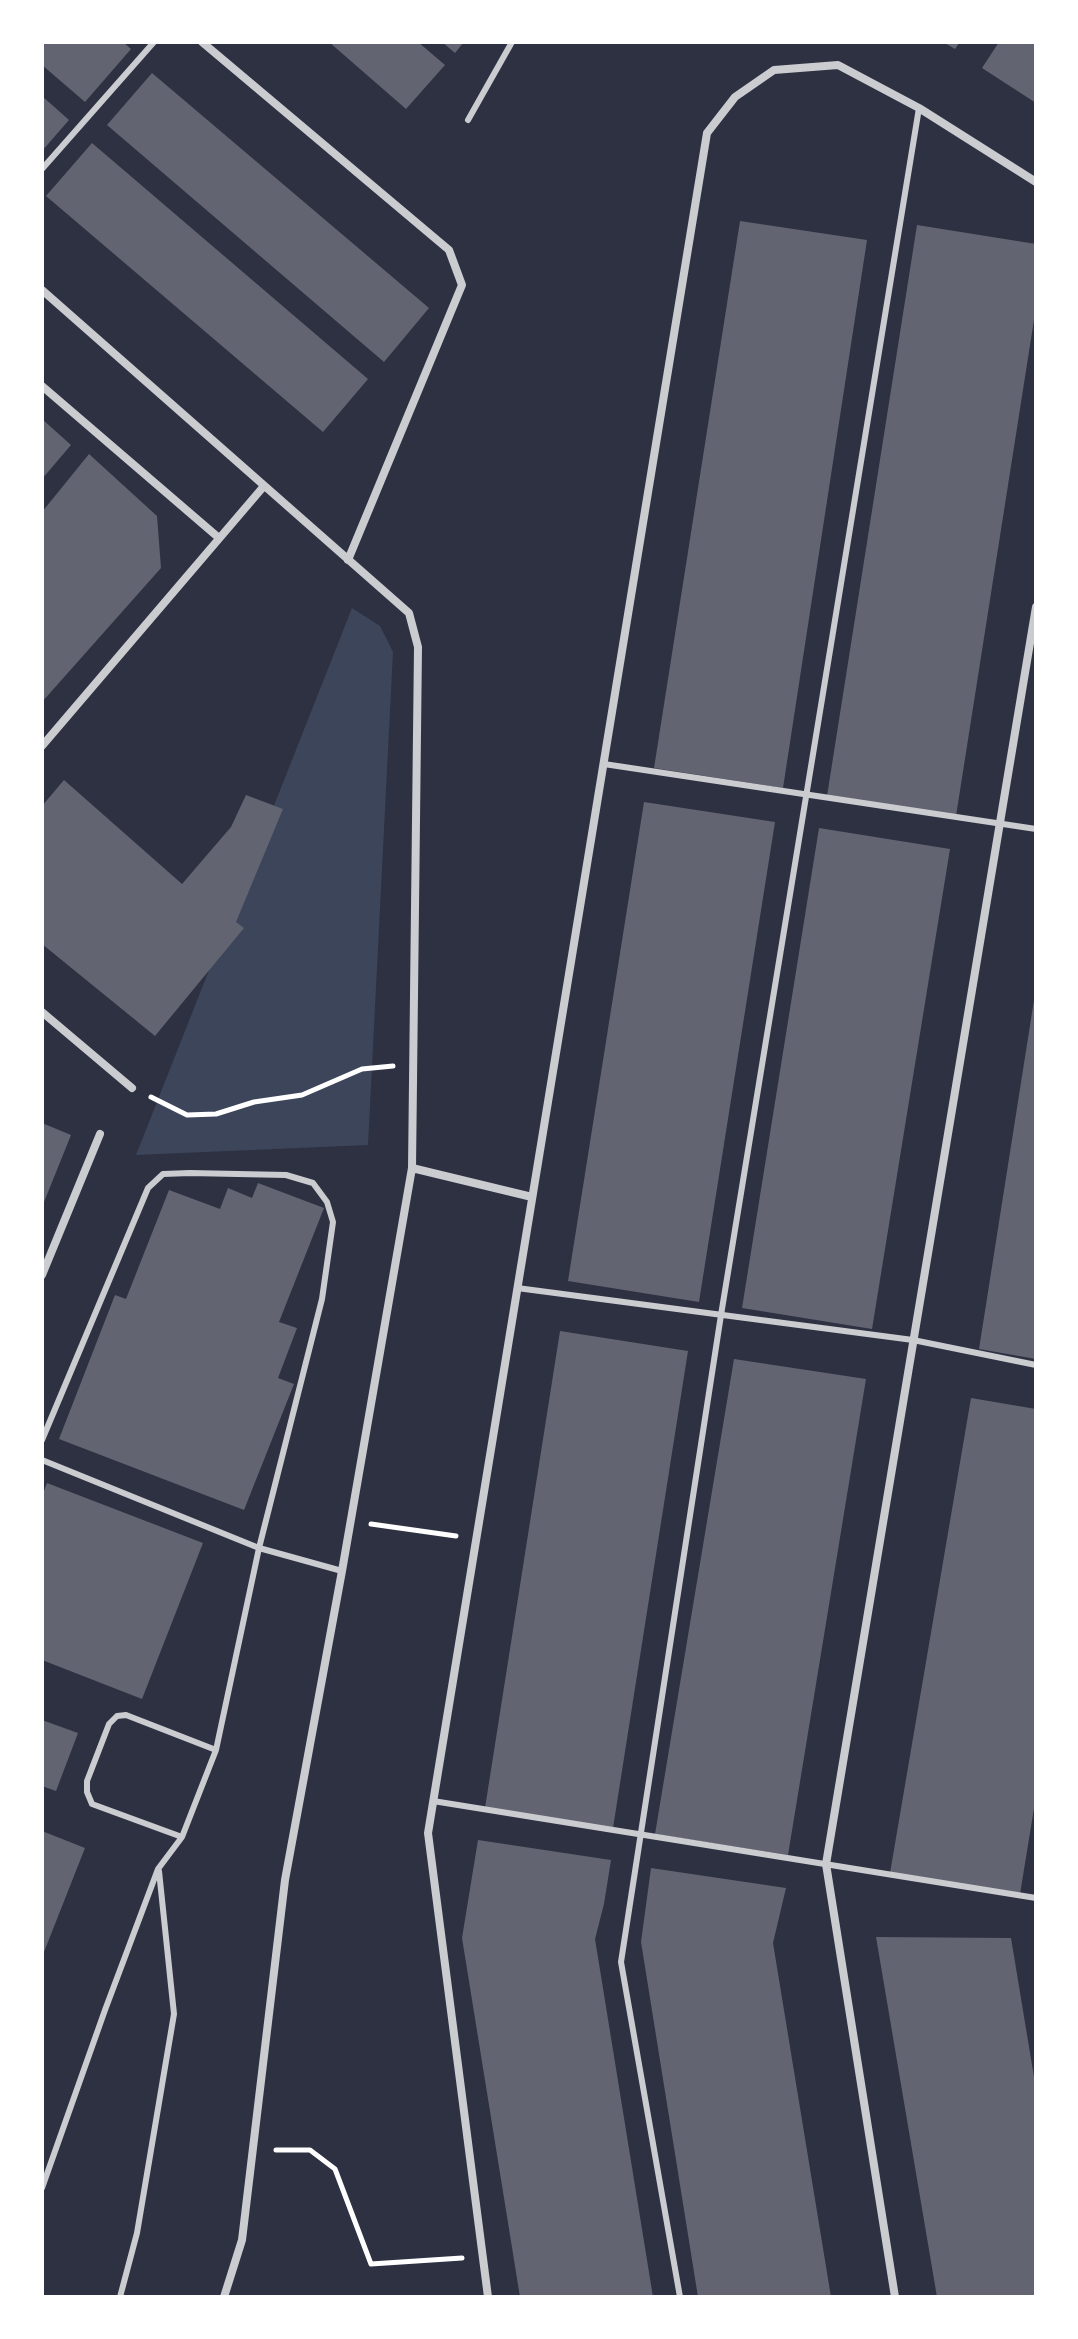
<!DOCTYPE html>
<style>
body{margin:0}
#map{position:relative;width:1078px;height:2339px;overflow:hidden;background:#2d3142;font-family:Signika,sans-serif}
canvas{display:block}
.frame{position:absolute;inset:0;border:44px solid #fff;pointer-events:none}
</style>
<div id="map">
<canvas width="1078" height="2339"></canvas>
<div class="frame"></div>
</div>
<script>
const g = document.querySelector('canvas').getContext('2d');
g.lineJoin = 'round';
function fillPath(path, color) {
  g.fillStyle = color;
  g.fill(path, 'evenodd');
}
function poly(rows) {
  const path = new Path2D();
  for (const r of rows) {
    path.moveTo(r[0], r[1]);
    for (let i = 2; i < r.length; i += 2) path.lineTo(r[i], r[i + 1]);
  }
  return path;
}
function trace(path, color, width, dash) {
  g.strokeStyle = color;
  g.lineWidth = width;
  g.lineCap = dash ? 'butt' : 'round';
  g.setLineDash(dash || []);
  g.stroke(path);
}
fillPath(poly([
 [352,608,380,626,393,652,368,1145,136,1155]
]), '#3c4559');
fillPath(poly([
 [42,42,123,42,131,49,85,102,42,65],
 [329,42,418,42,445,65,406,109],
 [442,42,464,42,455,53],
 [943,42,960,42,955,49],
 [999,42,1036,42,1036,103,982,68],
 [152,73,429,308,384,362,107,125],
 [42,96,69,120,42,151],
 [92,143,368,379,323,432,46,196],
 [740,221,867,240,783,788,654,768],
 [917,225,1036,244,1036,307,956,816,827,796],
 [42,419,71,445,42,479],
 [89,454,157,516,161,568,42,702,42,512],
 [64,780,182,884,231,827,246,795,283,809,236,922,244,928,155,1036,42,944,42,806],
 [644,802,775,822,699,1302,568,1281],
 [819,828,950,849,872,1329,742,1308],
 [1034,1000,1036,1000,1036,1359,979,1349],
 [42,1123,71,1135,42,1207],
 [258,1183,324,1208,279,1322,297,1328,278,1378,294,1384,244,1510,59,1439,115,1295,126,1299,169,1190,220,1209,228,1188,252,1198],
 [560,1331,688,1351,613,1828,485,1808],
 [734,1359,866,1379,788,1855,655,1834],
 [971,1398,1036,1409,1036,1796,1020,1894,890,1873],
 [47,1483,203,1543,142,1699,42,1660,42,1496],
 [42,1720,78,1733,56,1791,42,1786],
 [42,1831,85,1848,42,1957],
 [478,1840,611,1860,604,1904,595,1939,653,2297,520,2297,462,1938],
 [651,1868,786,1888,773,1943,831,2297,698,2297,641,1942],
 [876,1937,1011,1938,1036,2089,1036,2297,937,2297]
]), '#626471');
trace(poly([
 [151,1097,187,1115,216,1114,254,1102,302,1095,362,1069,393,1066],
 [371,1524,456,1536],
 [276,2150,310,2150,335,2169,371,2264,462,2258]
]), '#fff', 5);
trace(poly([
 [468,120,512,42],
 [42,169,154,42],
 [604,764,1036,829],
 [517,1288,913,1340,1036,1365],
 [42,1440,148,1188,163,1174,190,1173,286,1175,313,1183,327,1202,333,1222,322,1299,259,1548,216,1750,182,1837,158,1869,105,2010,42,2188],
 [42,1460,259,1548,342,1571],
 [433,1801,1036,1898],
 [182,1837,92,1804,87,1792,87,1781,109,1724,117,1716,126,1715,216,1750],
 [120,2297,137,2233,174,2014,159,1871],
 [680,2297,621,1962,721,1315,919,108]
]), '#caccd0', 6);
trace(poly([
 [202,42,449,250,462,285,348,560],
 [42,290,409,613,418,647,412,1168,342,1571,285,1880,242,2240,224,2297],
 [42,386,219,538],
 [42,746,264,486],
 [42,1012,132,1088],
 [412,1168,532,1197],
 [42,1275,100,1134],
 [488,2297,428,1833,707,133,735,97,774,70,838,65,919,108,1036,182],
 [895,2297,826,1864,1036,607]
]), '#caccd0', 8);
</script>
